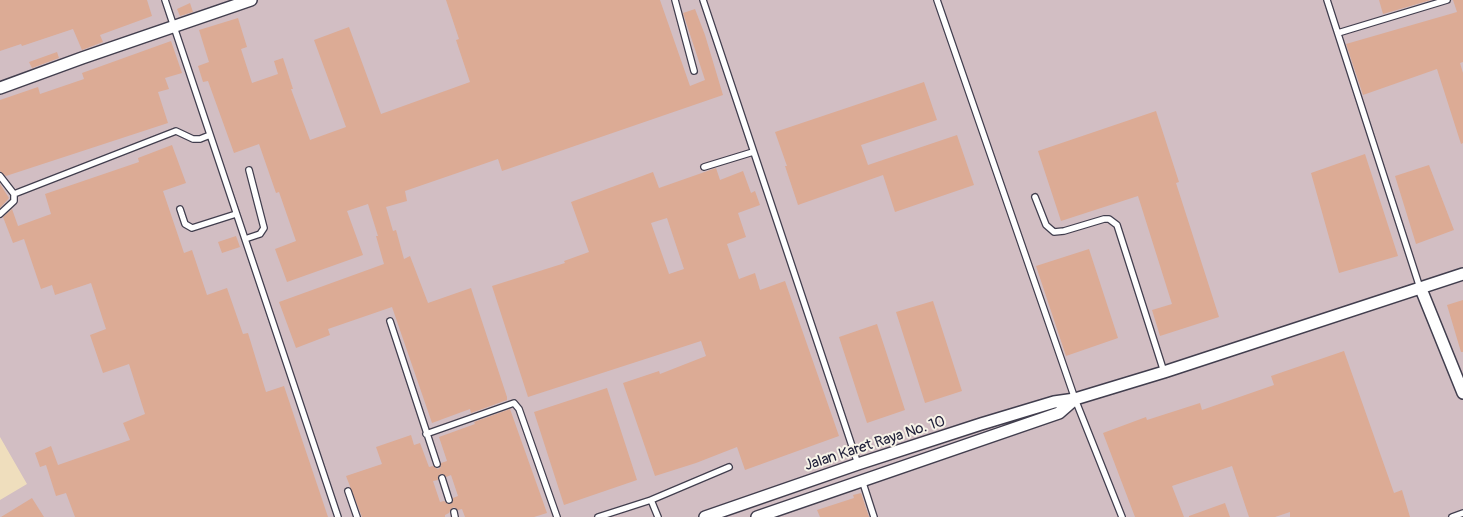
<!DOCTYPE html>
<style>
body{margin:0}
canvas{display:block;background:#efdebd}
</style>
<canvas width="1463" height="517"></canvas>
<script>
const g = document.querySelector('canvas').getContext('2d');
g.lineJoin = 'round';
function fillPath(path, color) {
  g.fillStyle = color;
  g.fill(path, 'evenodd');
}
function poly(rows) {
  const path = new Path2D();
  for (const r of rows) {
    path.moveTo(r[0], r[1]);
    for (let i = 2; i < r.length; i += 2) path.lineTo(r[i], r[i + 1]);
  }
  return path;
}
function trace(path, color, width, dash) {
  g.strokeStyle = color;
  g.lineWidth = width;
  g.lineCap = dash ? 'butt' : 'round';
  g.setLineDash(dash || []);
  g.stroke(path);
}
function write(font, color, halo, rows, align = 'center') {
  g.font = font + ' Pangolin,sans-serif';
  g.lineWidth = 4;
  g.setLineDash([]);
  g.textBaseline = 'middle';
  g.strokeStyle = halo;
  g.fillStyle = color;
  for (const [text, x, y, turn = 0] of rows) {
    g.save();
    g.translate(x, y);
    g.rotate((+turn || 0) * Math.PI / 180);
    g.textAlign = isNaN(turn) ? turn : align;
    if (halo) g.strokeText(text, 0, 0);
    g.fillText(text, 0, 0);
    g.restore();
  }
}
fillPath(poly([
 [0,0,1463,0,1463,517,0,517,0,500,27,484,0,437]
]), '#d2bec3');
fillPath(poly([
 [0,0,147,0,152,16,100,35,103,42,82,50,73,29,22,46,21,44,0,51],
 [446,0,660,0,690,86,705,80,683,13,695,9,705,35,723,95,502,171,498,159,405,191,407,201,386,207,393,231,396,230,404,259,410,256,428,303,471,288,507,397,507,400,471,413,470,409,432,423,392,307,328,329,330,335,296,348,279,302,384,264,376,236,378,236,368,204,347,211,363,255,287,282,275,249,296,241,279,192,276,193,259,144,234,153,208,81,203,82,198,66,209,62,199,30,238,18,247,47,241,49,252,83,278,74,274,61,283,58,293,89,291,89,310,140,346,127,314,40,349,27,381,114,470,82,456,40,459,39],
 [1379,0,1431,0,1383,14],
 [1453,0,1463,0,1463,62,1460,63,1463,73,1463,143,1461,144,1437,69,1363,95,1346,44,1457,12],
 [190,3,193,12,180,16,177,9],
 [171,41,182,73,165,78,169,89,158,92,168,123,6,176,0,171,0,100,38,87,40,94,84,79,82,73],
 [57,52,59,58,32,68,29,62],
 [924,82,937,120,861,145,868,165,957,135,974,185,895,212,883,175,798,205,785,166,787,166,775,132],
 [1156,111,1179,182,1176,183,1219,317,1160,336,1152,310,1172,304,1138,196,1061,221,1038,151],
 [172,145,186,183,163,191,184,253,192,250,207,295,227,288,243,334,248,333,266,392,284,386,328,517,75,517,66,493,56,496,46,465,40,467,35,453,51,446,58,465,130,440,123,423,145,414,129,364,103,373,90,335,106,329,91,283,55,295,52,285,41,289,24,239,13,243,3,217,12,209,18,226,51,214,45,194,139,162,138,158],
 [1365,154,1398,256,1339,273,1311,173],
 [1429,165,1454,230,1416,244,1395,176],
 [716,168,720,180,743,171,751,193,755,191,760,205,738,213,746,237,727,244,739,279,755,273,760,290,785,281,839,436,745,470,737,447,696,463,655,476,623,383,659,371,660,374,706,356,701,341,528,397,492,286,565,263,564,261,589,252,571,202,653,172,659,188],
 [667,218,684,269,669,274,651,223],
 [0,184,9,198,0,208],
 [236,236,240,247,222,253,218,242],
 [1089,249,1118,338,1066,356,1036,266],
 [1463,300,1463,352,1461,352,1447,305],
 [933,301,962,391,925,403,896,312],
 [877,324,905,410,867,423,839,337],
 [1344,351,1394,493,1402,490,1410,517,1290,517,1290,512,1275,517,1249,517,1232,466,1172,486,1184,517,1135,517,1103,433,1146,417,1147,420,1200,403,1202,410,1274,385,1271,376],
 [607,388,637,480,564,505,534,412],
 [510,409,547,513,534,517,465,517,462,509,458,510,454,507,451,509,449,513,445,515,445,517,362,517,346,476,382,464,376,447,411,435,414,445,420,443,429,467,433,466,438,469,441,467,441,463,447,461,439,437,475,424,474,422],
 [440,474,443,474,446,477,451,475,458,496,453,498,453,501,451,504,448,504,444,501,440,502,433,481,438,480,438,477],
 [861,493,869,517,820,517,817,510,854,498,853,495],
 [32,498,44,517,1,517],
 [1225,503,1230,517,1189,517,1189,516]
]), '#dcab95');
const service = poly([
 [165,0,338,517],
 [675,0,694,71],
 [703,0,858,464],
 [937,0,1075,399,1122,517],
 [1327,0,1420,288],
 [1338,33,1447,0],
 [704,167,753,152],
 [0,176,14,194,176,131,193,139,200,139,210,135],
 [1035,197,1046,225,1054,232,1064,231,1104,219,1109,219,1117,225,1164,372],
 [180,209,185,224,192,228,236,214],
 [0,214,14,201,14,194],
 [245,239,260,234,264,228,249,170],
 [390,321,437,464],
 [426,434,514,403,519,409,557,517],
 [442,478,449,500],
 [862,480,874,517],
 [348,491,357,517],
 [454,512,455,517],
 [598,517,651,500],
 [658,517,651,500,729,467],
 [1452,517,1463,513]
]);
const minor = poly([
 [0,88,82,58,251,0],
 [1421,289,1463,393],
 [705,517,858,464,981,424,1054,402,1075,399,1164,372,1463,274],
 [757,517,1059,413,1075,399]
]);
trace(service, '#413e4e', 8);
trace(minor, '#413e4e', 14);
trace(service, '#fff', 5.5);
trace(minor, '#fff', 11);
write('15px', '#22223b', '#f7f3e8', [
 ["Jalan Karet Raya No. 10",875,444,-18]
]);
</script>
